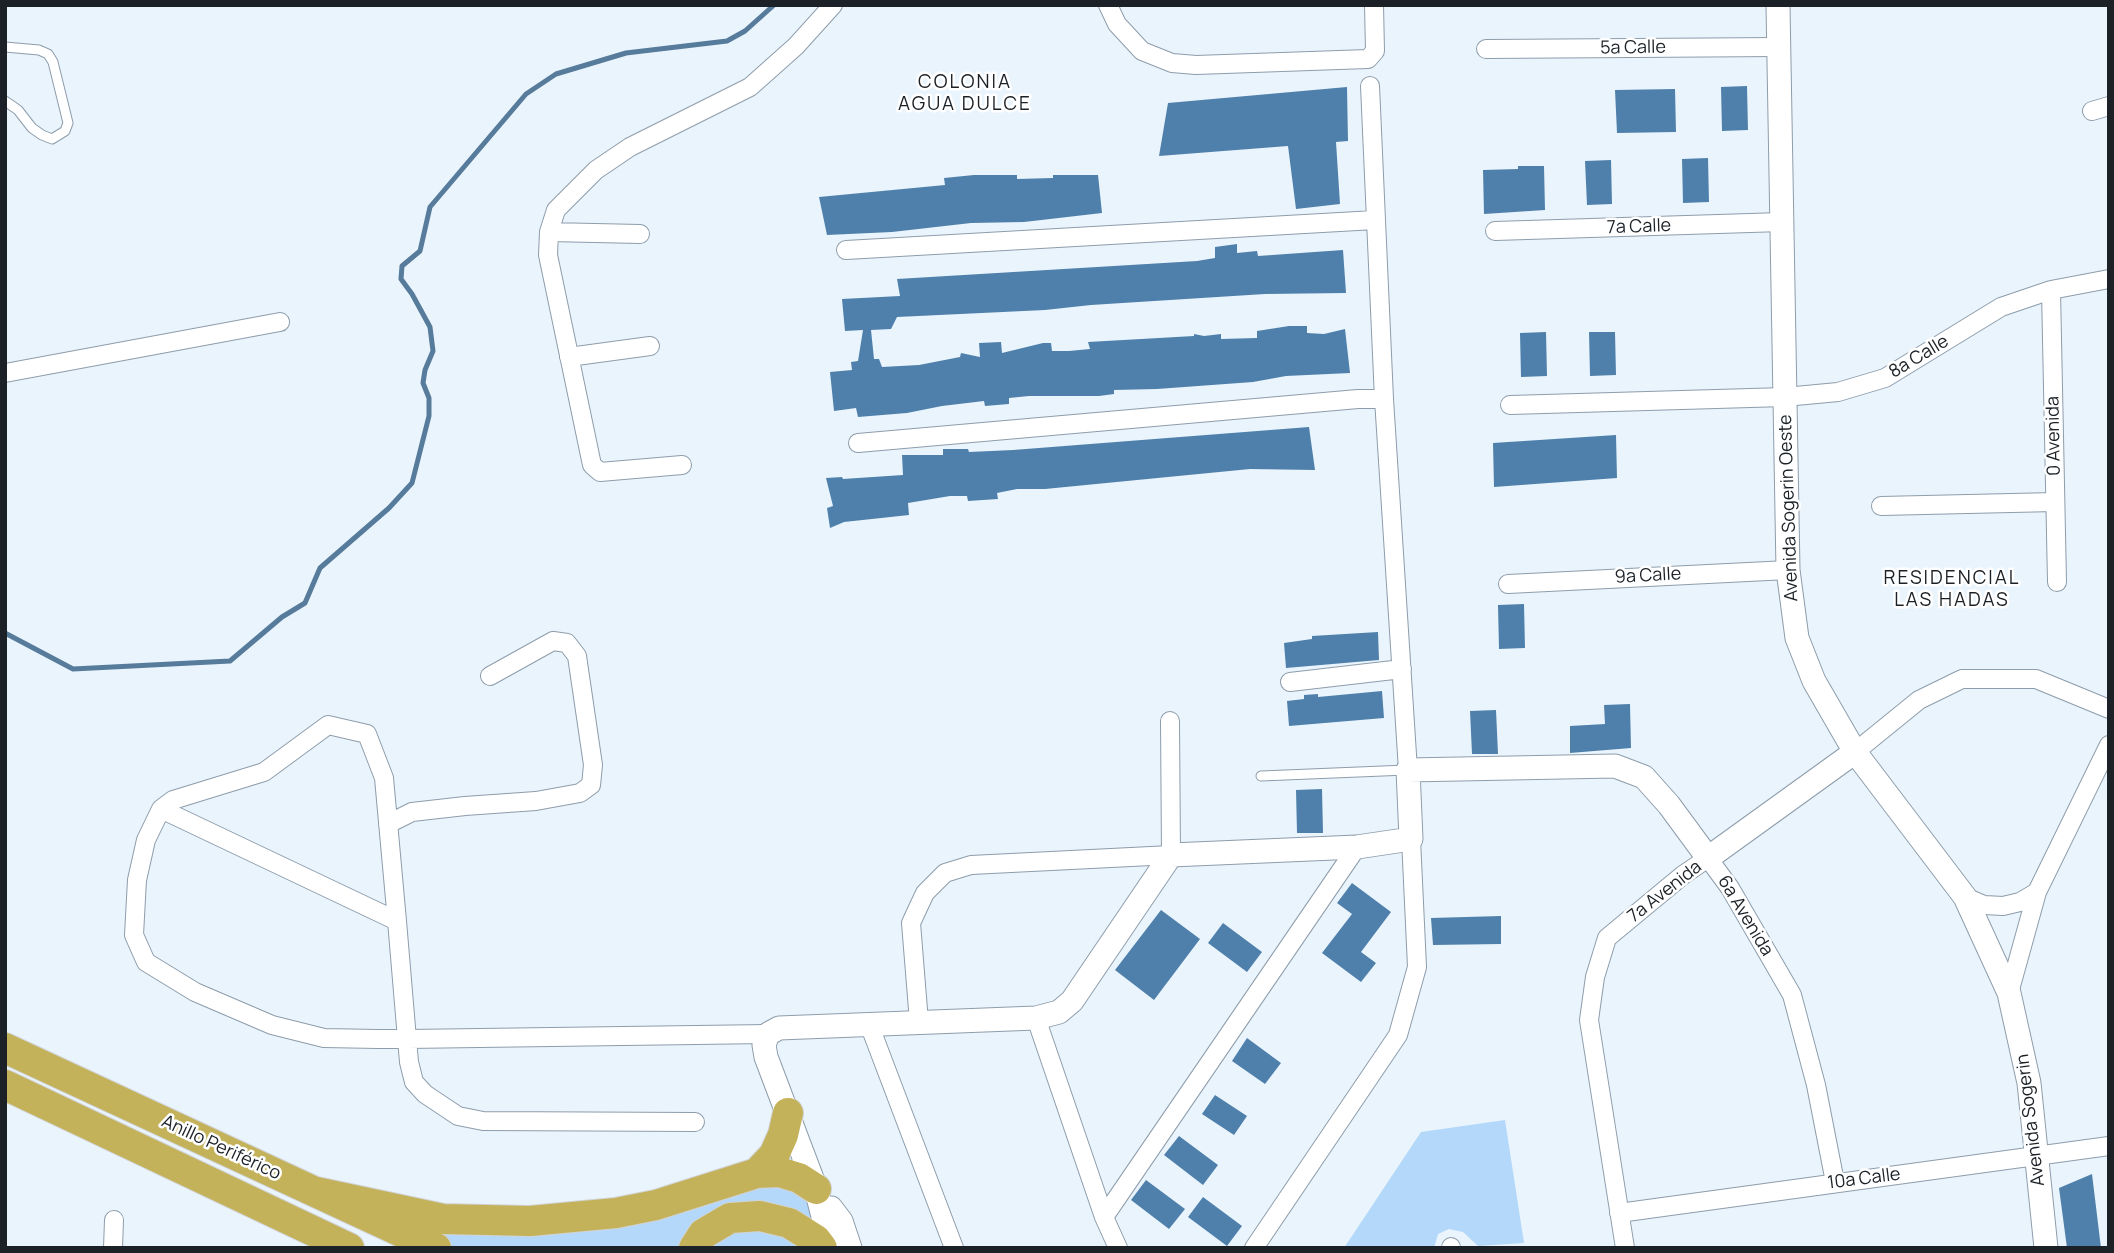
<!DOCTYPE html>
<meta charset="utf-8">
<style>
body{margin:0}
#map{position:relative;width:2114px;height:1253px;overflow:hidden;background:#eaf4fd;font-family:Manrope,sans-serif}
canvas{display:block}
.frame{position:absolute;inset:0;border:7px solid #1b2126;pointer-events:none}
</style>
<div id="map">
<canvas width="2114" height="1253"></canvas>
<div class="frame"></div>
</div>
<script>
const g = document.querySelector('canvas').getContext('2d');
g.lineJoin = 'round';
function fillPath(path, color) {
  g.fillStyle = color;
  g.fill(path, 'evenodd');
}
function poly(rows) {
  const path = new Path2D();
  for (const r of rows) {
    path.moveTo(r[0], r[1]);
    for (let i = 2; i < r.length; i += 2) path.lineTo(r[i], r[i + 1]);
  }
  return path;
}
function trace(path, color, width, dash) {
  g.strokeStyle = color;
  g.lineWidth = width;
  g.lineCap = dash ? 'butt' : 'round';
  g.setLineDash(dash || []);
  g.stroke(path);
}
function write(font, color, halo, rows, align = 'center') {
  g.font = font + ' Manrope,sans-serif';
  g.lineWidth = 5;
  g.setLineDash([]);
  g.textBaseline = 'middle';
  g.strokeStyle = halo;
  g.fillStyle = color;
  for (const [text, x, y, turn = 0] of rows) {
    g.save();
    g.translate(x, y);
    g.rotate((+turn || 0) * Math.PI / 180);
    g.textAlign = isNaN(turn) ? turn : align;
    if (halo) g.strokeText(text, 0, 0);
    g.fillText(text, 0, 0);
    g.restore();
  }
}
fillPath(poly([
 [1505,1120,1524,1243,1478,1246,1463,1232,1449,1229,1438,1234,1434,1248,1344,1248,1421,1132],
 [799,1178,848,1248,436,1248,443,1219]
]), '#b3d8f9');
trace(poly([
 [5,633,73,669,230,661,282,617,305,603,320,568,389,508,412,483,429,416,429,398,423,383,425,370,433,351,430,327,412,294,401,279,402,266,420,251,430,207,526,94,556,74,626,53,727,41,745,31,774,5]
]), '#567b9b', 5);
fillPath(poly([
 [1747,86,1748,130,1722,131,1721,87],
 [1347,87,1348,141,1336,142,1340,204,1296,209,1288,146,1159,156,1168,103],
 [1675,89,1676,132,1617,133,1615,90],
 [1708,158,1709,202,1683,203,1682,159],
 [1611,160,1612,204,1587,205,1585,161],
 [1518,166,1544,166,1545,210,1484,214,1483,170,1518,169],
 [974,175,1017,175,1017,179,1053,178,1053,175,1098,175,1102,213,1024,222,971,223,892,232,827,235,819,197,945,185,944,178],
 [1237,244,1237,253,1257,251,1258,256,1343,250,1346,293,1265,294,1091,305,1045,310,897,317,891,329,871,330,874,359,879,359,882,367,919,365,960,357,961,353,980,357,979,343,1001,342,1002,353,1043,343,1051,343,1052,351,1069,351,1090,349,1088,342,1194,336,1194,334,1204,336,1221,334,1221,339,1257,338,1257,331,1289,326,1307,326,1307,333,1324,334,1345,329,1350,373,1286,376,1253,382,1157,389,1114,390,1114,394,1099,396,1029,396,1009,398,1009,404,985,406,984,401,942,406,907,413,858,417,856,408,834,411,830,372,852,370,851,362,858,361,863,330,845,331,842,299,900,296,897,279,1197,261,1215,258,1215,247],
 [1546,332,1547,376,1521,377,1520,333],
 [1589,332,1615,332,1616,375,1590,376],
 [1309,427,1315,470,1250,469,1045,489,1017,489,997,493,998,499,968,501,967,496,950,496,908,503,909,515,844,522,830,528,827,508,833,506,826,478,842,477,843,479,903,475,902,455,943,455,943,449,968,449,969,452,1013,450],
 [1616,435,1617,478,1494,487,1493,443],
 [1524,604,1525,648,1499,649,1498,605],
 [1378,632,1379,660,1286,668,1284,643,1312,639,1312,636],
 [1382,691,1384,718,1289,726,1287,701,1304,699,1304,695,1318,694,1318,697],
 [1630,704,1631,748,1570,753,1570,726,1605,724,1604,705],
 [1496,710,1498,754,1472,754,1470,711],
 [1322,789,1323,833,1297,833,1296,790],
 [1352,883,1391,912,1361,952,1376,963,1361,982,1322,953,1352,914,1337,903],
 [1161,910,1200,939,1154,1000,1115,970],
 [1501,916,1501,944,1433,945,1431,918],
 [1223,923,1262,952,1247,972,1208,943],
 [1247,1038,1281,1063,1265,1084,1232,1061],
 [1215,1095,1247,1116,1234,1135,1202,1114],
 [1179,1136,1218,1165,1203,1185,1164,1155],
 [2092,1174,2101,1248,2067,1248,2059,1188],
 [1146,1180,1185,1209,1169,1229,1131,1200],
 [1203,1197,1242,1226,1227,1246,1188,1217]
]), '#4f80ab');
const service = poly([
 [5,47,39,50,48,54,53,62,68,123,65,131,52,139,42,135,32,128,18,110,5,101],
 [1261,776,1407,770]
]);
const minor = poly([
 [1108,5,1117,24,1142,51,1172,63,1196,65,1368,59,1375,51,1374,5],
 [1486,49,1779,47],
 [1370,86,1384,399,1408,770],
 [2092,111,2109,106],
 [1495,231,1782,222],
 [549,232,640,234],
 [846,250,1375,220],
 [2051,290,2057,582],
 [569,357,650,346],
 [5,373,280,322],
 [1510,405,1785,397,1838,392,1885,378,2001,307,2051,290,2109,279],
 [858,443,1358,399,1384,399],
 [682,465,600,472,592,465,548,255,549,232,556,210,596,170,630,147,750,87,796,46,833,5],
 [1881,506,2055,502],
 [1508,584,1788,570],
 [1290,682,1402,669],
 [1855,752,1919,700,1962,679,2036,679,2109,709],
 [161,809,397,921],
 [388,824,412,812,465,806,536,801,580,793,591,785,593,765,577,656,567,643,553,641,490,676],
 [1965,897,1984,905,2003,906,2020,902,2037,892],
 [2009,993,2037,892,2109,745],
 [1036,1018,1104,1217,1118,1248],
 [919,1022,911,923,925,893,945,873,971,865,1171,855,1170,721],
 [869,1024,954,1248],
 [695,1122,483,1121,458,1116,425,1094,414,1082,409,1062,407,1039,397,921,384,778,367,734,328,725,264,772,173,800,161,809,146,840,137,880,134,935,146,962,195,992,272,1025,324,1038,378,1039,407,1039,768,1034],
 [1619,1213,2109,1146],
 [1104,1217,1357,847],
 [1451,1247,1451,1248],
 [113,1248,114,1220],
 [1254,1248,1398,1035,1417,967,1411,839],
 [1625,1248,1589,1020,1595,977,1607,938,1683,875,1708,858,1730,888,1792,995,1816,1085,1835,1182]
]);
const tertiary = poly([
 [1778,5,1788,570,1797,638,1814,681,1855,752,1965,897,2009,993,2029,1083,2046,1248],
 [831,1208,841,1221,850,1248],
 [831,1248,816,1189,766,1057,764,1045,768,1034,779,1028,1036,1018,1059,1012,1072,1001,1171,855,1357,847,1411,839,1408,770,1615,766,1644,777,1669,805,1708,858,1855,752]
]);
const trunk = poly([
 [5,1048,436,1248],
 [5,1085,349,1248],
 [757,1173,774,1155,783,1135,788,1113],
 [316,1192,443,1219,530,1221,616,1213,656,1205,757,1173,779,1172,799,1178,816,1189],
 [694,1248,703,1234,730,1218,760,1216,789,1223,816,1240,822,1248]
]);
trace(service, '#8d9dab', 11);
trace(minor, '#8d9dab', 20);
trace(tertiary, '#8d9dab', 25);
trace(trunk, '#d1d3d4', 32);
trace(service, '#fff', 9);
trace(minor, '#fff', 18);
trace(tertiary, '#fff', 23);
trace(trunk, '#c4b25a', 30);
write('18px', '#1b2126', '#fff', [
 ["5a Calle",1633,48,-1],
 ["7a Calle",1639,227,-2],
 ["8a Calle",1919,357,-31],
 ["0 Avenida",2054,436,-91],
 ["Avenida Sogerin Oeste",1789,508,-92],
 ["9a Calle",1648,576,-3],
 ["7a Avenida",1665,892,-38],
 ["6a Avenida",1745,916,59],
 ["Avenida Sogerin",2031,1120,-97],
 ["Anillo Periférico",221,1148,25],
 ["10a Calle",1864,1179,-7]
]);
g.letterSpacing = '2px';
write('19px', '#1b2126', '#fff', [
 ["COLONIA",965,83],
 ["AGUA DULCE",965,105],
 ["RESIDENCIAL",1952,579],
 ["LAS HADAS",1952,601]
]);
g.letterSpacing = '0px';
</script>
